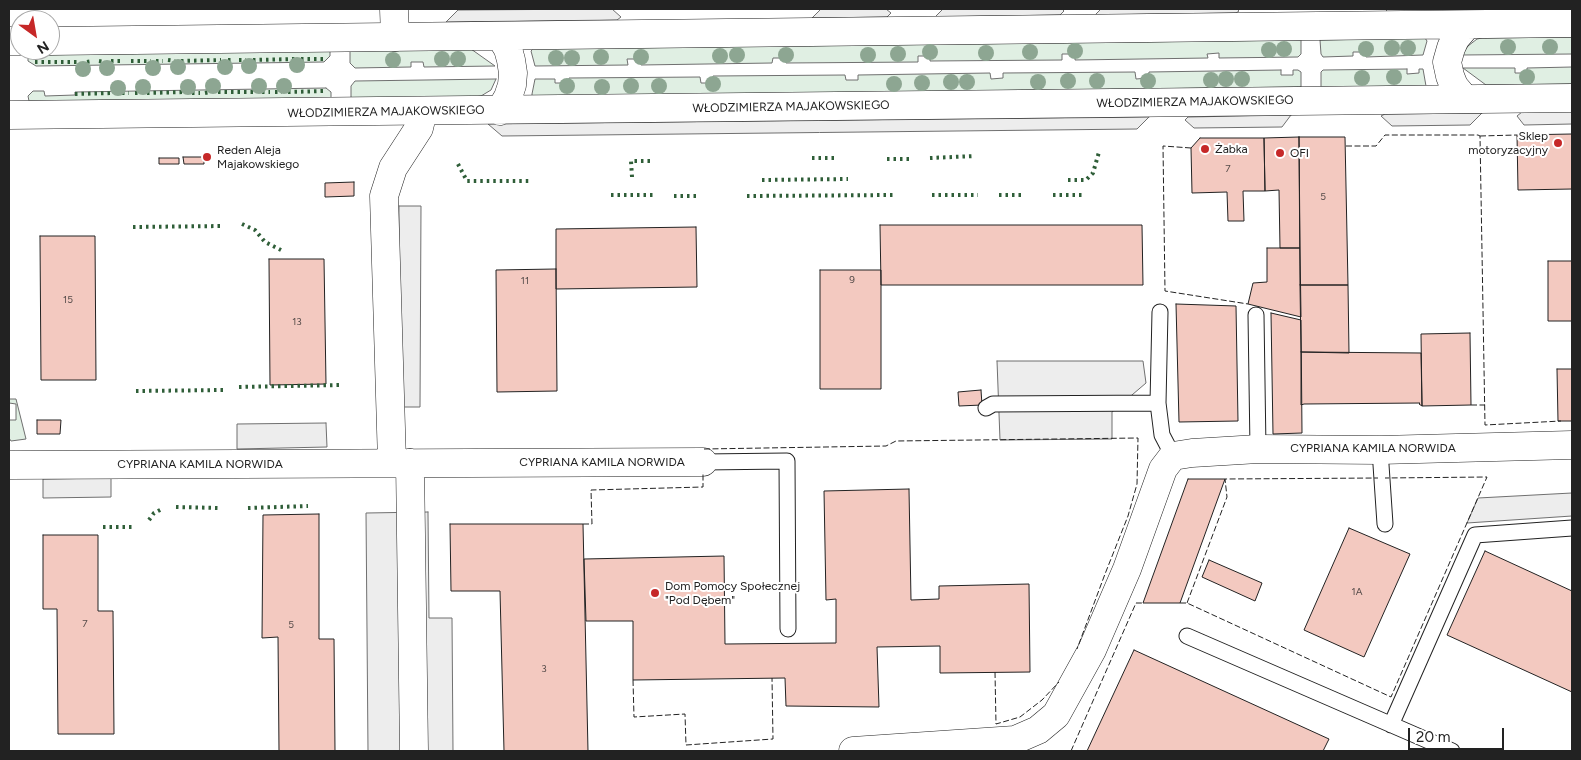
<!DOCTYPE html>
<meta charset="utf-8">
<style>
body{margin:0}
#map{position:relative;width:1581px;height:760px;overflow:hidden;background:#fff;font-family:Figtree,sans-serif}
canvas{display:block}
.frame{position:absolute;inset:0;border:10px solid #222;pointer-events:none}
.north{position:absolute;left:10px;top:10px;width:50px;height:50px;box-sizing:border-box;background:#fff;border:1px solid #a7a7a7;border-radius:50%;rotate:148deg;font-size:14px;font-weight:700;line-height:20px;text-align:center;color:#222}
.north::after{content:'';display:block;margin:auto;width:18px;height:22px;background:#c62828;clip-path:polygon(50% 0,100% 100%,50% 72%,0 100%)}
.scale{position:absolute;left:1408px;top:728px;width:96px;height:22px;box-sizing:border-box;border:2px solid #222;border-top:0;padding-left:6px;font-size:15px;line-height:18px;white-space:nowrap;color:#222;-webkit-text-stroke:4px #fff;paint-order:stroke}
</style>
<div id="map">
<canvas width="1581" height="760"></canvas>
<div class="frame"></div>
<div class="north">N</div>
<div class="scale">20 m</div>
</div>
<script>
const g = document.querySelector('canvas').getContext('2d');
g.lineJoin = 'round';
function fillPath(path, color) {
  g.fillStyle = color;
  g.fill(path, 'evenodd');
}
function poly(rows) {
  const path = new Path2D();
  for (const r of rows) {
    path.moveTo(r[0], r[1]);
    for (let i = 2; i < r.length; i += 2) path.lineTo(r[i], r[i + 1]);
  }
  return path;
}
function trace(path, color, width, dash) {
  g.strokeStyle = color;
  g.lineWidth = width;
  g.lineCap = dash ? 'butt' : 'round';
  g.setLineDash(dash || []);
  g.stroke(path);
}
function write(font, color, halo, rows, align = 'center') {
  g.font = font + ' Figtree,sans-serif';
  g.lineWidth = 4;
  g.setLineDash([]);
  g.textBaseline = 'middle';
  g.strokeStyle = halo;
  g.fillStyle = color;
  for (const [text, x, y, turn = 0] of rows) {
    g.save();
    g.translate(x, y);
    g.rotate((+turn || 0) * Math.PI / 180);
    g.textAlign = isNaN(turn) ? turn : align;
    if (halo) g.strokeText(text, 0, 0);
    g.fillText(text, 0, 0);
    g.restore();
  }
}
const green = poly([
 [1572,37,1572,54,1462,55,1468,46,1477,39,1482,38,1572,37],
 [1425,38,1427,41,1423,55,1366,57,1365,52,1353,52,1353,56,1323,57,1321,54,1320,40,1425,38],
 [1301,40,1301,54,1298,57,1219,58,1219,53,1207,54,1208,58,1075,60,1075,54,1062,54,1062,60,930,61,930,56,918,56,918,62,786,63,786,58,773,58,772,63,641,65,640,59,627,59,628,65,535,66,531,51,533,49,1301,40],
 [471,49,495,66,424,67,423,62,411,62,411,67,355,68,350,63,350,51,471,49],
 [330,51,330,56,324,62,36,66,28,61,28,55,330,51],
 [1572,67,1572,84,1486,85,1463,68,1515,68,1515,73,1527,73,1527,68,1572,67],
 [1407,69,1407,74,1419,73,1419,69,1423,69,1426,86,1321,87,1321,72,1323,70,1407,69],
 [1281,70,1281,75,1293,75,1293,70,1298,70,1301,72,1301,87,532,96,532,94,535,79,555,79,555,83,568,83,569,78,700,77,701,83,713,83,713,76,845,75,846,80,858,80,858,75,990,73,991,79,1003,78,1003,73,1135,72,1136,79,1148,78,1149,72,1281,70],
 [496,79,491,90,481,96,475,97,351,98,351,86,355,81,496,79],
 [326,88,331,92,331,98,29,101,28,96,33,91,44,91,45,96,75,95,75,92,326,88],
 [9,399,16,399,26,439,11,441,9,438,9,420,16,420,16,404,9,403,9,399]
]);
fillPath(green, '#e0efe3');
trace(green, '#6f6f6f', 1);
const parking = poly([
 [612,9,621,17,617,20,446,22,458,10,612,9],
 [821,9,886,9,891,13,887,17,812,18,821,9],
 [943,9,1062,9,1064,11,1060,15,935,17,943,9],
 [1101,9,1237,9,1239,11,1236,13,1095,15,1101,9],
 [1388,9,1572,9,1385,12,1388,9],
 [1572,111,1572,124,1524,125,1517,116,1522,112,1572,111],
 [1482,113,1470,125,1392,126,1381,116,1385,114,1482,113],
 [1291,115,1282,127,1194,128,1185,120,1188,117,1291,115],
 [1149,117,1137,129,502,136,488,124,1149,117],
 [399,206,421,206,420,407,398,407,399,206],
 [997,361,1143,361,1146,383,1112,412,1112,439,1000,440,997,361],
 [326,423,327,447,237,449,237,424,326,423],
 [111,478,111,497,43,498,43,479,111,478],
 [1572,493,1572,516,1467,523,1478,498,1572,493],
 [428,512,429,618,452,618,453,751,368,751,366,513,428,512]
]);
fillPath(parking, '#ededed');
trace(parking, '#6f6f6f', 1);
const building = poly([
 [1572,134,1572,189,1518,190,1517,135,1572,134],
 [1299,137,1345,137,1348,285,1300,285,1299,137],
 [1299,137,1300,248,1280,248,1279,190,1265,191,1264,138,1299,137],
 [1200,138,1264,138,1265,191,1243,191,1244,221,1228,221,1227,192,1192,193,1191,148,1200,138],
 [183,157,204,157,204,164,184,164,183,157],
 [159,158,179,158,179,164,159,164,159,158],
 [354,182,354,196,325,197,325,183,354,182],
 [880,225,1142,225,1143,285,881,285,880,225],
 [696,227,697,287,556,289,556,229,696,227],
 [40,236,95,236,96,380,41,380,40,236],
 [1267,248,1300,248,1301,317,1248,304,1253,283,1267,282,1267,248],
 [269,259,324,259,326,384,270,385,269,259],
 [1548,261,1572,261,1572,321,1548,321,1548,261],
 [556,269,557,391,497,392,496,270,556,269],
 [820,270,881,270,881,389,820,389,820,270],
 [1300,285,1348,285,1349,353,1301,352,1300,285],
 [1176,304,1236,306,1238,421,1179,422,1176,304],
 [1271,313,1301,320,1302,433,1273,434,1271,313],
 [1470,333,1471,405,1422,406,1421,334,1470,333],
 [1301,352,1421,353,1422,406,1419,404,1420,403,1304,404,1301,405,1301,352],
 [1557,369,1572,369,1572,421,1558,421,1557,369],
 [981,390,982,405,959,406,958,392,981,390],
 [37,420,61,420,60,434,37,434,37,420],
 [1188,479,1225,479,1180,603,1143,603,1188,479],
 [909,489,911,600,939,599,939,586,1029,584,1030,672,940,673,940,646,877,647,879,707,786,706,785,678,633,680,633,621,586,621,584,559,724,556,725,644,836,643,836,599,826,600,824,491,909,489],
 [319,514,319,639,334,639,335,751,279,751,278,637,262,638,263,515,319,514],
 [450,524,583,524,588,751,504,751,500,591,451,591,450,524],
 [1349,528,1410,554,1364,657,1304,630,1349,528],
 [43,535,98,535,98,611,113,611,114,734,58,734,57,609,43,609,43,535],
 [1485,551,1572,591,1572,692,1447,635,1485,551],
 [1209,560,1262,583,1255,601,1202,577,1209,560],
 [1134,650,1329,739,1323,751,1087,751,1134,650]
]);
fillPath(building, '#f3c9c0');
trace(building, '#222', 1);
const service = poly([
 [1256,315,1258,449],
 [1158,403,1160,312],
 [986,408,993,404,1158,403,1162,435,1173,456],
 [1380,450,1385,524],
 [703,462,787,461,788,629],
 [1187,636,1452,751],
 [1391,725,1475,535,1572,528]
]);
const minor = poly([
 [394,9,395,37],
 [392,462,384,196,393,168,419,128,423,111],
 [410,463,414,751],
 [9,465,703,462],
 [853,751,1015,740,1038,730,1056,715,1092,650,1127,569,1163,469,1173,456,1192,453,1258,449,1380,450,1572,445]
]);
const tertiary = poly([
 [500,36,508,49,511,60,513,73,512,85,508,97,500,111],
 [9,41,20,41],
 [50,41,1572,23],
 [1465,99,1454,86,1450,76,1447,62,1451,48,1455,39,1467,25],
 [9,115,1572,98]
]);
trace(service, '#222', 17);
trace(minor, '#222', 29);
trace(tertiary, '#222', 29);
trace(service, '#fff', 15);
trace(minor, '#fff', 28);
trace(tertiary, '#fff', 28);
trace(poly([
 [301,59,323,59],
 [168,60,175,61],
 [228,60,233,60],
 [239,60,246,60],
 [253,60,295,59],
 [99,61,105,62],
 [111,61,123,61],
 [131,61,151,61],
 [156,61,163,61],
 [181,61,221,60],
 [35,62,80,62],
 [87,62,93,61],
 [218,92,256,92],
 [262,92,270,92],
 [275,92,282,92],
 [288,92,324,91],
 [122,93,129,93],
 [135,93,141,93],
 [147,93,185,92],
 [192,93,200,93],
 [205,93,210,92],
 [75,94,115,93],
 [812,158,835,158],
 [930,158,975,156],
 [887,159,912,159],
 [458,164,467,181,532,181],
 [632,177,631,161,653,161],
 [762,180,848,179],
 [1068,180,1086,180,1093,173,1099,152],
 [611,195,654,195],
 [932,195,978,195],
 [999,195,1025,195],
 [1053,195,1084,195],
 [674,196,699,196],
 [747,196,893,195],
 [242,224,255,230,265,242,281,250],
 [133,227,223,226],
 [239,387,339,385],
 [136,391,225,390],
 [176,507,218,508],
 [248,508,308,506],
 [149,520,154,513,162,509],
 [103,527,134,527]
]), '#2f5e38', 4, [2.5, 4]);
trace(poly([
 [1480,136,1517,135],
 [1346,146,1376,146,1385,135,1478,135,1480,136,1485,425,1561,421],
 [1191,148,1163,146,1165,291,1248,304],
 [1471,405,1485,405],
 [704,449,886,446,896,441,1138,438,1137,484,1128,516,1105,574,1077,649],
 [583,524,592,524,591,490,703,487,703,472],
 [1180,603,1187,603,1391,697,1487,477,1385,478],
 [1187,603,1227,497,1225,479,1378,478],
 [995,672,996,724,1020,717,1042,700,1059,682],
 [633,680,634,717,685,714,686,745,773,739,772,678],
 [1071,751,1136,603,1143,603]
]), '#222', 1, [6, 2.5]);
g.fillStyle = '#8da692';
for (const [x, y] of [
 [1508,47],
 [1550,47],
 [1392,48],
 [1408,48],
 [1284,49],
 [1366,49],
 [1269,50],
 [1075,51],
 [930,52],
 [1030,52],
 [986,53],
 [898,54],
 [737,55],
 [786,55],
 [868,55],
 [720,56],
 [601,57],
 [641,57],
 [556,58],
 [572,58],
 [442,59],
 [458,59],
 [393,60],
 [297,65],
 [249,66],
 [178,67],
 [225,67],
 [107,68],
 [153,68],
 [83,69],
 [1394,77],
 [1527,77],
 [1362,78],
 [1226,79],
 [1242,79],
 [1211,80],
 [1068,81],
 [1097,81],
 [1148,81],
 [951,82],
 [967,82],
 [1038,82],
 [922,83],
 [713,84],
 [894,84],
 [213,86],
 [259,86],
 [284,86],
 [567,86],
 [631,86],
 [659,86],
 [143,87],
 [188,87],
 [602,87],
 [118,88]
]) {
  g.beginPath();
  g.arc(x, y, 8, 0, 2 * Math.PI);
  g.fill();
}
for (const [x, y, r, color] of [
 [1558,143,5,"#c62828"],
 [1205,149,5,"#c62828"],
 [1280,153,5,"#c62828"],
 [207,157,5,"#c62828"],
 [655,593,5,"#c62828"]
]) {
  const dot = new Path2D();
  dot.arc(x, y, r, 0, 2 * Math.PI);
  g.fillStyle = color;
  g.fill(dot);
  trace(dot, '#fff', 2);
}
write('10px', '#564c4a', null, [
 ["7",1228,169],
 ["5",1323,197],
 ["9",852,280],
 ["11",525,281],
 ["15",68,300],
 ["13",297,322],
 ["1A",1357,592],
 ["7",85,624],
 ["5",291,625],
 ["3",544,669]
]);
write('12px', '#222', '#fff', [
 ["WŁODZIMIERZA MAJAKOWSKIEGO",1195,102,-1],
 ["WŁODZIMIERZA MAJAKOWSKIEGO",791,107,-1],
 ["WŁODZIMIERZA MAJAKOWSKIEGO",386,112,-1],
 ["CYPRIANA KAMILA NORWIDA",1373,448],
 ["CYPRIANA KAMILA NORWIDA",602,462],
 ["CYPRIANA KAMILA NORWIDA",200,464]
]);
write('12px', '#222', '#fff', [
 ["Sklep",1548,136,"right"],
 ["motoryzacyjny",1548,150,"right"],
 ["Żabka",1215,149],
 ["Reden Aleja",217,150],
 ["Majakowskiego",217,164],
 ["OFI",1290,153],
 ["Dom Pomocy Społecznej",665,586],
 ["\"Pod Dębem\"",665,600]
], 'left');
</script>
